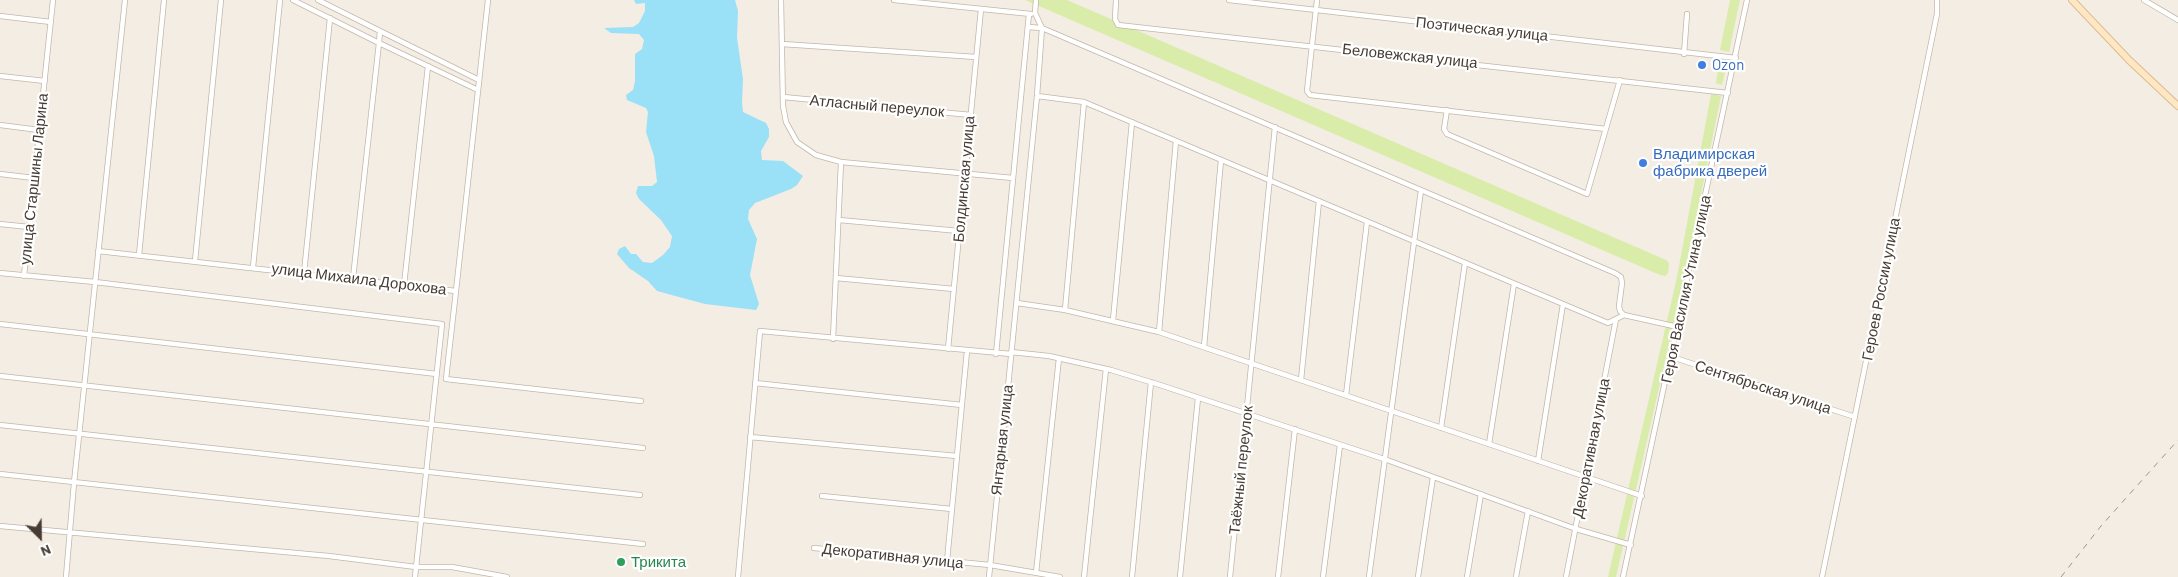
<!DOCTYPE html>
<meta charset="utf-8">
<style>
body{margin:0}
#map{position:relative;width:2178px;height:577px;overflow:hidden;background:#f4ede4;font-family:Barlow,sans-serif}
canvas{display:block}
.north{position:absolute;left:15px;top:512px;width:50px;height:50px;-webkit-text-stroke:4px #fff;paint-order:stroke;rotate:157deg;font-size:14px;font-weight:700;line-height:20px;text-align:center;color:#473c33}
.north::after{content:'';display:block;margin:auto;width:18px;height:22px;background:#473c33;clip-path:polygon(50% 0,100% 100%,50% 72%,0 100%)}
</style>
<div id="map">
<canvas width="2178" height="577"></canvas>
<div class="north">N</div>
</div>
<script>
const g = document.querySelector('canvas').getContext('2d');
g.lineJoin = 'round';
function fillPath(path, color) {
  g.fillStyle = color;
  g.fill(path, 'evenodd');
}
function poly(rows) {
  const path = new Path2D();
  for (const r of rows) {
    path.moveTo(r[0], r[1]);
    for (let i = 2; i < r.length; i += 2) path.lineTo(r[i], r[i + 1]);
  }
  return path;
}
function trace(path, color, width, dash) {
  g.strokeStyle = color;
  g.lineWidth = width;
  g.lineCap = dash ? 'butt' : 'round';
  g.setLineDash(dash || []);
  g.stroke(path);
}
function write(font, color, halo, rows, align = 'center') {
  g.font = font + ' Barlow,sans-serif';
  g.lineWidth = 4.5;
  g.setLineDash([]);
  g.textBaseline = 'middle';
  g.strokeStyle = halo;
  g.fillStyle = color;
  for (const [text, x, y, turn = 0] of rows) {
    g.save();
    g.translate(x, y);
    g.rotate((+turn || 0) * Math.PI / 180);
    g.textAlign = isNaN(turn) ? turn : align;
    if (halo) g.strokeText(text, 0, 0);
    g.fillText(text, 0, 0);
    g.restore();
  }
}
fillPath(poly([
 [1025,0,1067,0,1666,260,1669,263,1668,273,1665,276,1660,275],
 [1730,0,1740,0,1729,52,1720,50],
 [1719,61,1727,63,1722,85,1716,83],
 [1711,94,1721,96,1684,278,1616,577,1608,577,1677,277]
]), '#d9eca9');
fillPath(poly([
 [634,0,735,0,738,11,737,38,743,79,742,102,743,112,766,123,769,129,769,137,761,151,762,160,783,161,803,176,797,185,791,189,755,203,749,210,748,219,757,239,750,275,759,304,756,310,705,304,657,291,648,281,629,268,617,254,619,249,625,246,631,254,636,254,643,262,652,263,663,255,670,247,672,236,661,220,639,199,636,193,638,186,652,186,657,182,654,156,646,132,648,112,646,108,627,100,626,95,633,90,635,81,635,54,642,49,644,40,639,34,611,33,604,28,633,27,639,23,645,11,645,3,636,4]
]), '#9ae0f7');
const street = poly([
 [293,0,379,43,380,31,318,0],
 [781,0,783,106,786,122,797,142,816,155,841,162,1013,178],
 [894,0,1031,14],
 [1116,0,1115,19,1118,25,1728,93],
 [1229,0,1736,58],
 [1317,0,1307,91,1310,95,1606,129],
 [2144,0,2178,20],
 [0,16,51,22],
 [1028,27,1042,28,1615,273,1621,277,1622,283,1619,306,1620,311,1624,315,1678,327],
 [380,31,479,80],
 [782,44,976,57],
 [1684,54,1687,14],
 [0,76,45,81],
 [1037,96,1084,102,1608,323,1624,315],
 [783,97,971,115],
 [1447,110,1444,129,1447,134,1587,194,1620,80],
 [0,125,39,130],
 [0,174,34,178],
 [839,220,959,231],
 [0,224,29,227],
 [98,251,456,291,446,379,641,401],
 [139,255,164,0],
 [195,261,221,0],
 [253,267,280,0],
 [0,273,95,282,442,324,415,577],
 [304,273,330,18],
 [24,276,53,0],
 [353,278,379,43,478,90],
 [836,278,954,289],
 [404,285,428,66],
 [456,291,488,0],
 [1017,303,1065,310,1159,332,1642,496],
 [1065,310,1084,102],
 [1113,320,1132,122],
 [0,324,437,374],
 [1159,332,1176,141],
 [833,339,841,162],
 [1204,347,1221,160],
 [948,349,981,9],
 [1011,352,1049,356,1111,370,1157,384,1387,460,1576,529,1631,545],
 [996,354,1029,14],
 [1672,357,1855,417],
 [0,376,643,448],
 [1301,380,1319,201],
 [755,383,962,405],
 [1346,395,1367,222],
 [0,425,640,495],
 [1441,428,1465,263],
 [750,437,957,456],
 [1489,444,1514,284],
 [1538,461,1563,304],
 [0,474,643,544],
 [822,496,952,509],
 [0,526,329,556,416,567,452,567,507,577],
 [814,548,990,565,1060,577],
 [947,561,967,351],
 [1036,573,1059,358],
 [66,577,74,483,125,0],
 [738,577,760,331,1011,354],
 [989,577,1037,96,1042,28,1035,13,1036,0],
 [1084,577,1106,369],
 [1132,577,1151,382],
 [1180,577,1198,398],
 [1230,577,1275,127],
 [1278,577,1295,429],
 [1323,577,1340,445],
 [1369,577,1421,190],
 [1418,577,1433,477],
 [1467,577,1481,494],
 [1516,577,1528,511],
 [1566,577,1616,319],
 [1623,577,1747,0],
 [1822,577,1937,14,1937,0]
]);
const secondary = poly([
 [2072,0,2129,60,2178,106]
]);
trace(street, '#c3b6a9', 6);
trace(secondary, '#dcbc91', 8);
trace(street, '#fff', 4.5);
trace(secondary, '#ffe7c3', 6);
trace(poly([
 [2061,577,2101,526,2178,440]
]), '#959595', 1, [6, 6]);
for (const [x, y, r, color] of [
 [1702,65,5,"#3f7fe0"],
 [1643,163,5,"#3f7fe0"],
 [621,562,5,"#2e9e5b"]
]) {
  const dot = new Path2D();
  dot.arc(x, y, r, 0, 2 * Math.PI);
  g.fillStyle = color;
  g.fill(dot);
  trace(dot, '#fff', 2);
}
write('15px', '#473c33', '#fff', [
 ["Поэтическая улица",1482,29,6],
 ["Беловежская улица",1410,56,6],
 ["Атласный переулок",877,106,5],
 ["улица Старшины Ларина",34,179,-84],
 ["Болдинская улица",964,179,-85],
 ["улица Михаила Дорохова",359,279,7],
 ["Героя Василия Утина улица",1686,289,-78],
 ["Героев России улица",1881,289,-79],
 ["Сентябрьская улица",1763,387,18],
 ["Янтарная улица",1002,440,-84],
 ["Декоративная улица",1591,448,-79],
 ["Таёжный переулок",1241,470,-84],
 ["Декоративная улица",893,556,6]
]);
write('15px', '#366cbe', '#fff', [
 ["Ozon",1712,65],
 ["Владимирская",1653,154],
 ["фабрика дверей",1653,171]
], 'left');
write('15px', '#27864d', '#fff', [
 ["Трикита",631,562]
], 'left');
</script>
